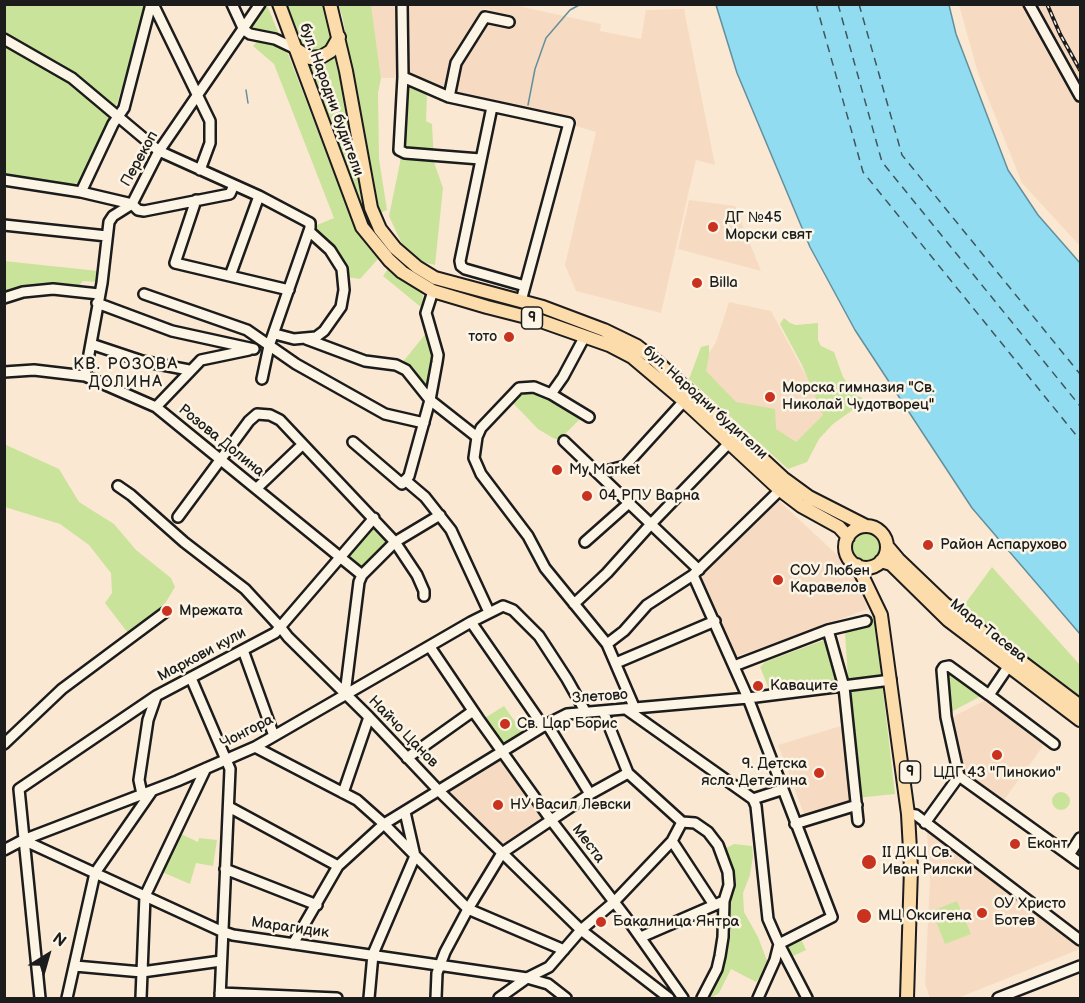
<!DOCTYPE html>
<meta charset="utf-8">
<style>
body{margin:0}
#map{position:relative;width:1085px;height:1003px;overflow:hidden;background:#fbe8d2;font-family:"Balsamiq Sans",sans-serif}
canvas{display:block}
.frame{position:absolute;inset:0;border:6px solid #1c1c1c;pointer-events:none}
.north{position:absolute;left:18px;top:925px;width:60px;height:60px;-webkit-text-stroke:4px #fcf5e5;paint-order:stroke;rotate:37deg;font-size:16px;font-weight:700;line-height:24px;text-align:center;color:#1c1c1c}
.north::after{content:'';display:block;margin:auto;width:21px;height:27px;background:#1c1c1c;clip-path:polygon(50% 0,100% 100%,50% 72%,0 100%)}
</style>
<div id="map">
<canvas width="1085" height="1003"></canvas>
<div class="frame"></div>
<div class="north">N</div>
</div>
<script>
const g = document.querySelector('canvas').getContext('2d');
g.lineJoin = 'round';
function fillPath(path, color) {
  g.fillStyle = color;
  g.fill(path, 'evenodd');
}
function poly(rows) {
  const path = new Path2D();
  for (const r of rows) {
    if (r.length === 3) {
      path.moveTo(r[0] + r[2], r[1]);
      path.arc(r[0], r[1], r[2], 0, 2 * Math.PI);
      continue;
    }
    path.moveTo(r[0], r[1]);
    for (let i = 2; i < r.length; i += 2) path.lineTo(r[i], r[i + 1]);
  }
  return path;
}
function trace(path, color, width, dash) {
  g.strokeStyle = color;
  g.lineWidth = width;
  g.lineCap = dash ? 'butt' : 'round';
  g.setLineDash(dash || []);
  g.stroke(path);
}
function write(font, color, halo, rows, align = 'center') {
  g.font = font + ' "Balsamiq Sans",sans-serif';
  g.lineWidth = 5;
  g.setLineDash([]);
  g.textBaseline = 'middle';
  g.strokeStyle = halo;
  g.fillStyle = color;
  for (const [text, x, y, turn = 0] of rows) {
    g.save();
    g.translate(x, y);
    g.rotate((+turn || 0) * Math.PI / 180);
    g.textAlign = isNaN(turn) ? turn : align;
    if (halo) g.strokeText(text, 0, 0);
    g.fillText(text, 0, 0);
    g.restore();
  }
}
fillPath(poly([
 [371,5,398,5,399,78,381,78],
 [409,5,513,5,601,24,600,31,641,39,646,10,684,9,715,165,696,160,661,313,576,291,565,265,596,132,576,126,577,120,455,92,460,64,488,21,489,9,484,9,453,56,446,90,409,75],
 [959,5,1080,5,1080,246,1022,183,978,73],
 [689,200,735,206,761,271,678,249],
 [729,302,771,311,831,422,790,462,697,372,716,342],
 [777,499,847,564,859,584,868,609,735,657,697,577],
 [988,699,1046,742,1004,800,959,768,950,718],
 [844,725,852,802,805,817,778,745],
 [502,756,547,817,501,848,445,792],
 [927,832,1080,946,1080,949,958,998,930,998,925,984,930,879]
]), '#f6dbc2');
fillPath(poly([
 [5,5,147,5,117,104,78,185,5,175],
 [262,5,267,5,280,37,254,30,251,27,250,24],
 [285,5,326,5,333,39,326,50,312,52,302,48],
 [338,5,371,5,381,78,378,93,379,159,387,210,380,213,369,174,364,150,364,131,342,15],
 [258,40,275,43,282,48,288,54,357,232,378,259,360,279,347,277,343,258,317,230,317,225,334,218,274,64,253,46],
 [337,51,370,221,428,278,428,281,413,273,397,261,366,226,307,60],
 [404,81,427,92,426,121,432,124,434,162,443,188,435,265,422,262,402,244,389,216,400,163],
 [4,261,98,271,97,282,83,281,79,286,63,284,5,292],
 [388,269,423,292,422,308,383,276],
 [784,318,790,323,796,325,818,323,818,340,821,346,834,352,843,377,857,396,863,398,861,404,833,424,819,439,807,462,788,469,689,379,701,347,709,345,709,355,706,371,736,402,775,409,776,429,796,442,823,415,802,365,780,324],
 [427,332,434,352,434,361,429,383,425,386,402,363],
 [521,390,541,392,581,416,580,419,559,440,553,438,538,429,511,401],
 [4,444,59,469,79,502,114,524,136,550,171,578,175,587,166,602,147,621,128,633,105,603,112,593,111,573,89,545,60,524,5,507],
 [371,523,392,544,362,572,344,555],
 [867,546,16],
 [992,567,1080,665,1080,699,965,612,962,608],
 [874,614,895,794,856,798,845,633,847,632,847,626,866,621],
 [827,639,830,662,834,661,836,683,769,689,760,667,765,662],
 [950,670,983,695,949,713,945,673],
 [504,706,526,737,503,753,480,721],
 [1061,801,9],
 [181,834,198,842,199,838,217,840,213,866,196,863,190,884,162,872],
 [734,844,752,846,753,856,750,875,743,893,744,912,758,937,769,966,765,977,758,979,756,982,731,969,719,993,711,998,705,998,726,937,731,934,731,930,727,923,722,850],
 [957,901,971,934,945,944,932,911],
 [800,937,806,950,789,958,783,945]
]), '#c9e39a');
const water = poly([
 [716,5,949,5,956,34,1008,170,1038,215,1080,263,1080,634,972,508,855,330,810,247,737,73,716,5]
]);
fillPath(water, '#92dcf2');
trace(water, '#638f9c', 1.5);
trace(poly([
 [246,90,248,103],
 [528,105,535,69,546,38,570,10,581,4]
]), '#638f9c', 1.5);
trace(poly([
 [816,4,863,172,1080,440],
 [838,4,882,162,1080,406],
 [859,4,902,155,1080,374]
]), '#3f565c', 1.5, [8, 6]);
const minor = poly([
 [153,4,210,121,210,143,200,170],
 [232,4,244,30],
 [402,4,403,77,399,150,405,153,480,159],
 [1029,4,1080,96],
 [244,30,250,34,275,39,296,49],
 [4,39,72,78,159,151,259,196,310,223,310,228,269,346,262,379],
 [403,77,449,97,569,123,521,301],
 [449,97,456,63,485,17,509,22],
 [492,107,460,261,461,266,465,269,525,286],
 [4,180,81,192,132,204,138,210,144,211,230,194,234,185],
 [81,192,113,124,124,108,151,4],
 [196,200,175,263,289,290],
 [4,225,107,236],
 [230,276,259,196],
 [144,294,247,330,296,364,385,414,424,423],
 [4,298,23,292,53,289,99,294],
 [97,303,172,331,254,349],
 [275,334,294,339,316,337,324,331,341,307,344,290,342,269,330,250,309,231],
 [306,339,365,361,396,365,406,370,430,400,477,437,481,428,519,388,534,387,551,394,589,417],
 [91,344,142,361,189,370],
 [4,372,34,370,85,376,156,407,362,575],
 [85,376,102,283,109,222,113,216,132,204,159,151,260,4],
 [551,394,563,377,585,336],
 [156,407,201,360,249,350],
 [477,437,474,458,481,474,528,536,545,568,607,644,635,709],
 [564,441,699,570],
 [353,442,402,484,409,476,430,400,437,362,438,355,426,313,433,291],
 [598,473,625,466,684,401],
 [405,480,425,497,451,530,489,612],
 [118,486,131,495,184,542,245,589,281,628,288,637,369,717,439,791,581,930,669,998],
 [257,488,302,445],
 [178,517,249,421,257,414,270,415,280,420,395,542,417,575,424,591,424,596],
 [585,542,629,503],
 [693,575,748,698,832,917,779,944],
 [574,604,607,573,651,524,730,442],
 [471,622,543,726],
 [828,630,844,687,858,821],
 [607,644,624,631,647,605,693,575,780,490],
 [430,647,478,718,551,820,628,920,683,998],
 [243,650,274,736],
 [616,663,715,621],
 [734,666,828,630,866,621],
 [1008,667,989,695,949,666,944,667,942,670,946,717,959,776,1069,855,1080,838],
 [191,678,230,769,220,998],
 [345,694,359,582,362,575,395,542,440,515],
 [989,695,1054,744],
 [626,709,753,799,756,806,768,919,779,944,807,998],
 [603,711,628,773,682,822],
 [547,724,590,794],
 [4,744,62,689,164,613],
 [255,747,357,800,384,824,468,909,564,950],
 [407,758,473,711],
 [343,793,369,717],
 [142,794,139,780,148,720,156,697],
 [753,799,781,790],
 [229,807,338,866],
 [908,814,916,815,1080,940],
 [682,822,695,823,708,832,718,845,728,872,729,885,724,901,723,937,720,956,717,969,702,998],
 [925,823,959,776],
 [795,824,857,805],
 [23,840,221,931,233,935,527,978,548,984,566,998],
 [672,841,714,905],
 [4,850,23,840,177,781,255,747,471,622,503,606,513,610,539,636,567,679,585,711],
 [1069,855,1080,863],
 [225,869,317,905],
 [641,937,724,901],
 [293,944,338,866,384,824,547,724,567,714,748,698,891,680],
 [75,966,142,972,221,961],
 [220,993,337,998],
 [40,998,19,789,156,696,275,633,374,518],
 [67,998,95,873,152,791],
 [141,998,145,896,206,768],
 [369,998,373,954,415,856,405,812],
 [436,998,437,973,445,952,468,909,502,853,590,794,628,773],
 [499,998,527,978,549,967,581,930,614,902,672,841,682,822],
 [758,998,775,960,779,944],
 [998,998,1080,966]
]);
const major = poly([
 [279,4,362,227,389,260,402,272,433,291,487,307,538,320,609,345,632,357,684,401,780,490,801,506,839,527,848,537],
 [330,4,346,71,371,208,380,229,395,248,417,267,435,278,543,307,604,330,637,346,655,360,783,478,809,497,866,526],
 [296,49,310,58,321,57,331,51,339,37],
 [866,547,21],
 [887,546,898,559,945,604,1080,706],
 [881,561,891,564,948,620,1080,720],
 [857,565,881,615,908,814,911,868,907,998]
]);
trace(minor, '#1c1c1c', 14);
trace(major, '#1c1c1c', 16);
trace(minor, '#fcf5e5', 9);
trace(major, '#fddcac', 12);
const rail = poly([
 [1047,4,1060,34,1080,70]
]);
trace(rail, '#1c1c1c', 4);
trace(rail, '#fcf5e5', 1.5, [4.5]);
for (const [x, y, r, color] of [
 [713,227,6,"#c8321e"],
 [697,283,6,"#c8321e"],
 [509,337,6,"#c8321e"],
 [770,397,6,"#c8321e"],
 [557,470,6,"#c8321e"],
 [587,496,6,"#c8321e"],
 [928,545,6,"#c8321e"],
 [778,580,6,"#c8321e"],
 [167,611,6,"#c8321e"],
 [758,686,6,"#c8321e"],
 [505,724,6,"#c8321e"],
 [997,755,6,"#c8321e"],
 [819,773,6,"#c8321e"],
 [498,805,6,"#c8321e"],
 [1015,844,6,"#c8321e"],
 [869,862,8,"#c8321e"],
 [982,913,6,"#c8321e"],
 [864,916,8,"#c8321e"],
 [601,922,6,"#c8321e"]
]) {
  const dot = new Path2D();
  dot.arc(x, y, r, 0, 2 * Math.PI);
  g.fillStyle = color;
  g.fill(dot);
  trace(dot, '#fcf5e5', 2);
}
for (const [x, y, w] of [
 [532,318,21],
 [910,772,21]
]) {
  const box = new Path2D();
  box.roundRect(x - w / 2, y - 11, w, 22, 4.5);
  g.fillStyle = '#fcf5e5';
  g.fill(box);
  trace(box, '#1c1c1c', 1.5);
}
write('bold 14px', '#1c1c1c', null, [
 ["9",532,318],
 ["9",910,772]
]);
write('15px', '#1c1c1c', '#fcf5e5', [
 ["бул. Народни будители",331,100,70],
 ["Перекоп",140,159,-61],
 ["бул. Народни будители",705,403,42],
 ["Розова Долина",221,441,39],
 ["Мара Тасева",988,631,38],
 ["Маркови кули",202,655,-28],
 ["Злетово",600,697,-4],
 ["Чонгора",247,732,-27],
 ["Найчо Цанов",403,732,46],
 ["Места",588,844,53],
 ["Марагидик",290,928,8]
]);
write('15px', '#1c1c1c', '#fcf5e5', [
 ["ДГ №45",725,218],
 ["Морски свят",725,235],
 ["Billa",709,283],
 ["тото",497,337,"right"],
 ["Морска гимназия \"Св.",782,388],
 ["Николай Чудотворец\"",782,405],
 ["My Market",569,470],
 ["04 РПУ Варна",599,496],
 ["Район Аспарухово",940,545],
 ["СОУ Любен",790,571],
 ["Каравелов",790,588],
 ["Мрежата",179,611],
 ["Каваците",770,686],
 ["Св. Цар Борис",517,724],
 ["9. Детска",807,764,"right"],
 ["ясла Детелина",807,781,"right"],
 ["ЦДГ 43 \"Пинокио\"",997,773,"center"],
 ["НУ Васил Левски",510,805],
 ["Еконт",1027,844],
 ["II ДКЦ Св.",882,853],
 ["Иван Рилски",882,870],
 ["ОУ Христо",994,904],
 ["Ботев",994,921],
 ["МЦ Оксигена",878,916],
 ["Бакалница Янтра",613,922]
], 'left');
g.letterSpacing = '1.5px';
write('16px', '#1c1c1c', '#fcf5e5', [
 ["КВ. РОЗОВА",126,365],
 ["ДОЛИНА",126,383]
]);
g.letterSpacing = '0px';
</script>
